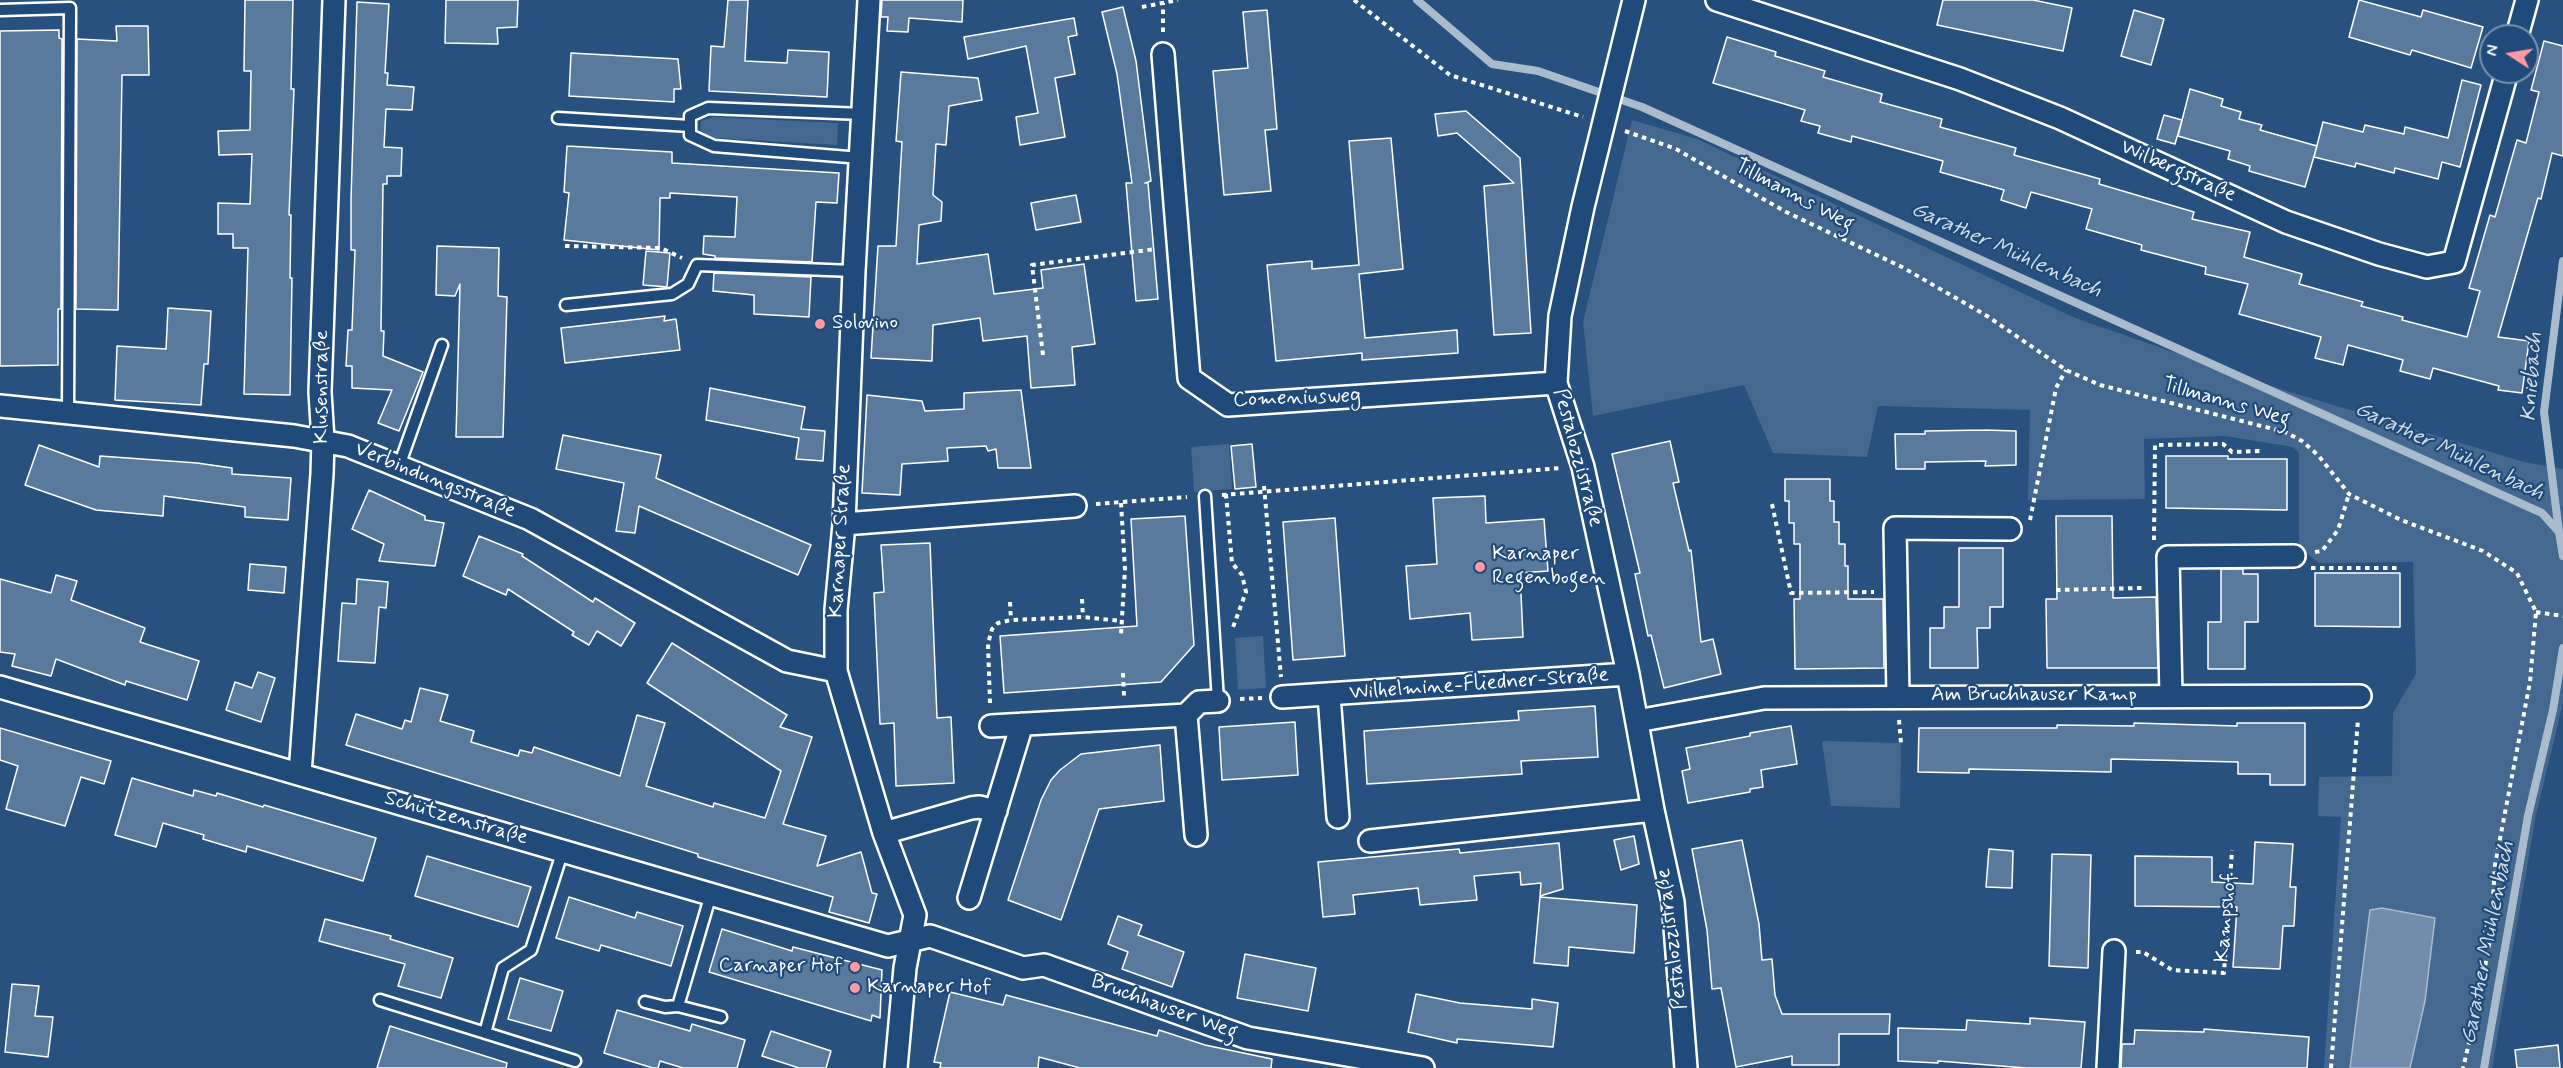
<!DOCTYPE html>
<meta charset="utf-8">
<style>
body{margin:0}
#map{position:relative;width:2563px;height:1068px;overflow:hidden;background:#28517f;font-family:Mynerve,sans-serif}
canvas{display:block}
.north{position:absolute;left:2479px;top:24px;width:60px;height:60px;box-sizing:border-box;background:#1f4a7a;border:2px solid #7992af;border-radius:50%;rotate:282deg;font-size:16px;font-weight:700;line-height:24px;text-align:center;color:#fff}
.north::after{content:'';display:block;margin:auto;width:21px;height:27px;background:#ff9aa2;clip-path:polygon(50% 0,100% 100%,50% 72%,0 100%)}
</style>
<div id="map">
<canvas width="2563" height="1068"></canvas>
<div class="north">N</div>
</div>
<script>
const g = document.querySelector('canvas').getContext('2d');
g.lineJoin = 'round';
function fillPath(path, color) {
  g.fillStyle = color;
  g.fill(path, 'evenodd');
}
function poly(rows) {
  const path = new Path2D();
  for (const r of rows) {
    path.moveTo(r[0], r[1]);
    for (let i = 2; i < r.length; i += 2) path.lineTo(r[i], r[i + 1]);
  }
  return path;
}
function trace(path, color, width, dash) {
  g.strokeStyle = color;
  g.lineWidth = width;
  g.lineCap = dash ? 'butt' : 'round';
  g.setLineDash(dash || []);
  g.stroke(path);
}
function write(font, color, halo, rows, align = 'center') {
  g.font = font + ' Mynerve,sans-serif';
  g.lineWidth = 4.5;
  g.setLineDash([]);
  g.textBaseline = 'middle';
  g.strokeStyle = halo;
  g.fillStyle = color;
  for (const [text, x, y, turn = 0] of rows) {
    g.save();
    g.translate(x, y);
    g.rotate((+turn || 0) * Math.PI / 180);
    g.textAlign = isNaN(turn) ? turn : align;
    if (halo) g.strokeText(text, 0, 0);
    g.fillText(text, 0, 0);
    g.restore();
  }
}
fillPath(poly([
 [714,117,838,123,837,145,713,138,700,133,701,121],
 [1632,120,1697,139,2075,318,2280,389,2524,462,2563,469,2563,703,2536,815,2492,1068,2410,1068,2425,1001,2435,918,2382,908,2370,910,2350,1068,2324,1068,2341,817,2318,816,2319,777,2392,776,2393,713,2416,674,2413,562,2319,563,2299,548,2299,453,2293,447,2225,436,2144,439,2145,499,2028,500,2030,410,1878,406,1867,457,1773,453,1744,385,1593,416,1583,322],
 [1229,444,1232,489,1194,492,1191,447],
 [1263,636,1266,688,1238,690,1235,638],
 [1822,741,1901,743,1900,808,1831,806]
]), '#446890');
const water = poly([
 [2382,908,2435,918,2425,1001,2410,1068,2350,1068,2370,910,2382,908]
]);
fillPath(water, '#718dab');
trace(water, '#aabbcd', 1.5);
trace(poly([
 [1417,0,1492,64,1538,71,1642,107,2542,513,2559,532,2563,556],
 [2559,532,2544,412,2563,261],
 [2484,1068,2528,816,2553,710,2563,648]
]), '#aabbcd', 8);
const building = poly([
 [245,0,293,0,291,89,294,89,289,215,291,215,290,278,292,278,290,395,244,394,248,248,233,248,233,234,218,234,218,203,250,204,252,154,219,155,218,131,250,130,251,71,244,71,245,0],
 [446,0,518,0,517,27,497,28,498,44,445,43,446,0],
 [728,0,748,0,745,61,787,63,788,50,829,52,827,97,709,91,711,46,724,47,728,0],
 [882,0,963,0,962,22,909,18,908,32,887,31,888,17,881,17,882,0],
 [1943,0,2033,0,2072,8,2063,51,1937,25,1943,0],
 [2359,0,2421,17,2423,10,2483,27,2471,68,2412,50,2410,55,2349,37,2359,0],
 [357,2,389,4,385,73,388,73,387,85,414,87,412,110,386,109,384,147,402,148,401,176,387,176,387,184,383,184,381,331,384,331,383,356,423,372,399,431,378,423,392,390,352,388,352,366,346,366,348,330,352,330,355,250,351,250,351,200,357,2],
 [1123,7,1136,61,1151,181,1145,183,1148,183,1158,299,1136,301,1126,183,1132,183,1117,74,1102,12,1123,7],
 [1267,10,1277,129,1265,130,1271,191,1224,195,1213,71,1248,68,1243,12,1267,10],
 [2134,10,2164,19,2151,65,2121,56,2134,10],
 [1074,18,1077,35,1068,37,1075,74,1055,78,1065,137,1020,145,1016,117,1038,113,1026,46,968,59,964,37,1074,18],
 [116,26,148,26,149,75,122,75,118,310,76,309,77,39,117,41,116,26],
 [59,30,59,38,62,39,61,309,58,309,58,365,0,366,0,31,59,30],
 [1727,37,1776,52,1775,56,1825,71,1823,77,1882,94,1880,102,1942,119,1940,127,2016,148,2014,155,2100,179,2099,184,2194,212,2192,219,2250,232,2244,257,2302,274,2299,284,2363,302,2361,306,2403,317,2402,320,2467,337,2480,291,2469,288,2490,215,2495,217,2517,140,2526,143,2539,92,2531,90,2544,41,2563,46,2563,156,2552,153,2541,199,2538,198,2498,337,2529,341,2522,393,2498,390,2499,386,2433,368,2430,379,2400,371,2403,360,2348,345,2343,365,2315,358,2321,337,2239,314,2248,284,2205,274,2206,267,2141,250,2142,245,2086,229,2092,209,2031,192,2026,208,2001,200,2004,190,1940,172,1943,161,1852,136,1851,142,1818,133,1820,126,1801,121,1805,110,1713,83,1727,37],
 [571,53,678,59,681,89,674,89,674,102,569,96,571,53],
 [901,72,978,78,982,100,949,106,946,145,936,144,933,195,942,202,941,221,919,225,917,264,988,254,994,294,1043,288,1041,270,1084,264,1095,344,1072,347,1075,385,1031,388,1027,336,983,341,980,318,933,325,932,361,871,358,878,246,896,246,902,142,896,141,901,72],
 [2462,80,2481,85,2460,167,2442,162,2438,179,2395,168,2394,173,2356,163,2355,167,2314,157,2323,122,2363,132,2365,125,2404,134,2405,127,2448,138,2462,80],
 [2190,89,2223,99,2221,106,2241,112,2239,119,2262,125,2260,130,2317,146,2305,187,2249,171,2250,166,2228,159,2230,151,2178,136,2190,89],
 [1466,111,1520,158,1531,333,1494,335,1484,186,1514,183,1457,133,1438,136,1435,114,1466,111],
 [2164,115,2182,120,2175,144,2157,139,2164,115],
 [1391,138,1403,269,1359,274,1365,338,1457,330,1458,353,1362,360,1362,353,1276,361,1267,265,1312,261,1312,269,1359,265,1349,141,1391,138],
 [567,146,672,152,672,163,839,173,837,203,816,202,812,262,715,258,715,256,703,254,704,236,735,237,737,197,670,193,670,198,660,198,659,250,564,240,569,193,564,192,567,146],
 [1076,195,1081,222,1036,230,1031,203,1076,195],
 [437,246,499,248,498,296,507,297,503,437,456,437,460,284,455,296,436,295,437,246],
 [646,251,670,253,667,287,643,285,646,251],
 [714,273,811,277,809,317,754,314,754,295,713,291,714,273],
 [168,308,211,311,208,364,204,364,201,405,115,400,117,346,166,349,168,308],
 [665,316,664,321,676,319,680,350,565,363,561,328,665,316],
 [710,388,805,407,801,429,825,431,823,461,796,459,799,438,706,420,710,388],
 [1021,390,1031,468,998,468,996,449,988,451,986,446,947,448,948,461,902,464,900,495,862,493,867,395,922,401,925,411,964,409,964,393,1021,390],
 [1985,430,2016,431,2016,465,1985,466,1986,461,1925,462,1925,469,1896,469,1895,434,1925,434,1925,431,1985,430],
 [563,435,661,455,656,478,811,545,798,575,639,506,635,533,616,531,624,483,556,469,563,435],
 [1670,441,1679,482,1673,483,1689,551,1691,550,1701,642,1713,639,1721,674,1664,688,1651,635,1648,636,1635,574,1640,573,1612,454,1670,441],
 [1252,444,1256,487,1235,489,1231,446,1252,444],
 [39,445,99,467,100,456,197,463,232,468,232,474,291,478,288,520,245,517,245,507,164,496,163,516,96,510,25,485,39,445],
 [2166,456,2228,456,2228,459,2287,459,2287,510,2166,508,2166,456],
 [1785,479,1830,479,1830,501,1834,501,1834,522,1839,522,1839,544,1845,544,1845,566,1848,566,1848,599,1883,599,1884,668,1795,669,1794,599,1800,599,1800,544,1794,544,1794,523,1789,523,1789,501,1785,501,1785,479],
 [369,490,425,516,425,520,444,523,435,566,379,561,384,544,352,529,369,490],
 [1485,496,1486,523,1544,519,1548,571,1520,573,1523,637,1472,640,1470,613,1410,619,1406,566,1437,564,1433,498,1485,496],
 [1185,516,1194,645,1161,682,1004,693,1000,636,1137,626,1131,519,1185,516],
 [2056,516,2112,516,2113,598,2156,597,2158,668,2047,668,2046,599,2057,599,2056,516],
 [1335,518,1345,656,1293,660,1283,522,1335,518],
 [479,536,523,554,522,556,593,602,595,598,635,623,621,646,597,631,589,645,572,635,574,632,508,589,506,595,463,576,479,536],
 [930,543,937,718,951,717,954,783,896,786,894,723,880,724,874,593,884,592,881,545,930,543],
 [1959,548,2003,548,2003,607,1990,607,1990,628,1977,628,1978,668,1930,668,1930,628,1944,628,1944,607,1959,607,1959,548],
 [250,564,286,567,284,593,248,590,250,564],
 [2221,569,2243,569,2243,574,2258,574,2258,622,2245,622,2245,669,2208,669,2208,622,2221,622,2221,569],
 [2315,573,2400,573,2400,627,2315,626,2315,573],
 [56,575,77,581,71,600,145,628,140,642,199,661,187,700,126,681,125,685,56,659,51,676,12,666,15,654,0,652,0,579,51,593,56,575],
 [357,579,388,582,386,608,379,607,375,663,338,661,342,603,356,604,357,579],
 [672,643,787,715,780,727,812,737,783,824,826,836,817,866,861,852,872,893,877,894,869,923,829,912,833,897,698,857,698,854,346,745,356,714,402,729,405,720,411,722,420,688,448,695,440,721,474,731,471,742,518,756,520,750,532,753,534,747,620,776,637,715,665,723,646,786,713,807,714,803,765,818,781,771,647,683,672,643],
 [258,672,275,678,261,722,226,710,235,682,252,688,258,672],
 [1595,706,1598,757,1521,761,1522,774,1367,784,1364,731,1519,720,1518,711,1595,706],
 [1295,722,1298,775,1222,780,1219,727,1295,722],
 [2134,723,2237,726,2237,723,2305,723,2305,785,2270,785,2270,774,2238,774,2238,762,2111,759,2111,772,1969,769,1969,773,1918,772,1919,728,2057,728,2057,725,2134,726,2134,723],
 [1791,726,1797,764,1761,770,1763,787,1750,789,1750,792,1688,803,1682,771,1690,769,1686,748,1750,736,1750,733,1791,726],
 [0,728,111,761,104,784,81,777,65,826,6,809,18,766,0,760,0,728],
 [1160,745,1164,801,1099,809,1061,920,1008,900,1041,800,1051,780,1060,770,1081,754,1160,745],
 [132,778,193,796,194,790,216,796,217,793,263,807,264,805,376,838,363,881,247,846,246,852,203,839,204,835,163,823,156,847,115,835,132,778],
 [1634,836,1639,864,1621,870,1614,840,1634,836],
 [1742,840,1759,924,1762,960,1772,959,1775,995,1782,1014,1890,1014,1889,1034,1839,1034,1839,1065,1792,1065,1792,1056,1736,1067,1721,988,1712,989,1707,930,1692,849,1742,840],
 [2255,842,2293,844,2290,887,2296,887,2294,926,2283,926,2280,969,2233,967,2237,907,2135,906,2135,856,2212,857,2212,882,2253,884,2255,842],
 [1559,843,1563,889,1540,896,1541,883,1521,885,1520,872,1474,876,1477,900,1420,905,1418,888,1353,895,1355,914,1323,917,1318,862,1459,849,1460,853,1559,843],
 [1989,849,2013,851,2012,888,1986,887,1989,849],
 [2052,854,2091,855,2088,968,2049,966,2052,854],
 [427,856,531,887,518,927,415,896,427,856],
 [569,897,635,918,637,912,683,926,671,966,601,945,599,951,556,938,569,897],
 [1540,897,1637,905,1634,953,1569,947,1568,966,1534,963,1540,897],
 [1118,916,1142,925,1138,935,1184,952,1172,987,1122,969,1128,952,1108,944,1118,916],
 [325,919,391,936,390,939,453,958,441,998,398,986,405,964,319,941,325,919],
 [722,929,792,951,793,947,882,970,880,1018,872,1015,871,1021,709,972,722,929],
 [1245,954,1316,968,1308,1011,1237,998,1245,954],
 [520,978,563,991,551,1031,508,1019,520,978],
 [12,984,39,986,35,1016,53,1017,48,1057,5,1052,12,984],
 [950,992,1003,1005,1006,995,1157,1036,1159,1030,1205,1045,1272,1059,1271,1068,1080,1068,1039,1057,1038,1068,940,1068,941,1063,934,1062,950,992],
 [1416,994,1460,1003,1532,1009,1532,999,1558,1003,1553,1047,1457,1039,1457,1043,1408,1032,1416,994],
 [617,1010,690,1031,692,1024,745,1040,737,1068,683,1068,660,1061,658,1068,653,1068,604,1053,617,1010],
 [2030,1018,2085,1022,2081,1068,2026,1068,1938,1061,1938,1063,1898,1061,1898,1028,1966,1030,1967,1020,2030,1024,2030,1018],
 [390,1026,507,1063,506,1068,377,1068,390,1026],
 [2204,1029,2309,1037,2307,1068,2121,1068,2122,1044,2134,1044,2135,1030,2204,1032,2204,1029],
 [771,1031,831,1051,826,1068,799,1068,762,1056,771,1031],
 [2558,1045,2560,1068,2517,1068,2515,1050,2558,1045]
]);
fillPath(building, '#5a7a9d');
trace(building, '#fff', 1.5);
const lane = poly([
 [0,10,70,8,68,412],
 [558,118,690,126],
 [861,158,714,146,690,135,690,116,708,108,863,114],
 [566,305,672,294,688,284,697,265,854,271],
 [399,466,442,345],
 [1205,496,1218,701],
 [380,1000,575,1061],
 [645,1002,665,1007,678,1006,721,1017],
 [678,1006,711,894],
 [485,1033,503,968,531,950,563,850]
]);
const street = poly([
 [869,0,854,271,844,524,836,610,836,671,884,833,915,915,905,968,896,1068],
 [1634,0,1583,207,1560,316,1556,383,1583,467,1628,674,1653,810,1673,902,1686,1068],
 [1717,0,1960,79,2060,118,2286,222,2379,254,2427,267,2454,262,2507,72],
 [2517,36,2527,0],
 [1163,54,1189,378,1228,405,1556,383],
 [0,406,294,436,348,446,530,519,787,661,836,671],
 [844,524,1075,506],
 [0,687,888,946,930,936,1023,968,1044,965,1248,1038,1423,1068],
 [1329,695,1338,817],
 [1898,696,1895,528,2010,529],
 [2171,696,2168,557,2294,556],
 [1282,697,1628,674],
 [1186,715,1196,835],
 [1637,721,1764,698,2360,696],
 [991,726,1186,715,1199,702,1218,701],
 [300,774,322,474,323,440,320,392,334,0],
 [884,833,971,808,979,807,996,811],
 [1370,841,1653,810],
 [969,898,1022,724],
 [2108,1068,2114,951]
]);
trace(lane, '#fff', 15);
trace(street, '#fff', 26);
trace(poly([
 [1354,0,1450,75,1583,117],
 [1142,7,1178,0],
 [1163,32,1163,3],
 [1625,131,1676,149,1786,212,1902,267,1987,316,2066,370,2100,385,2285,432,2302,441,2318,455,2349,494,2401,520,2483,551,2517,573,2536,612,2530,682,2495,865,2491,933,2479,1001,2463,1068],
 [565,246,661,248,682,258],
 [1043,355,1032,265,1156,249],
 [1264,486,1281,677],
 [1226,494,1232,563,1242,575,1246,592,1232,630],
 [1222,495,1561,468],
 [1121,503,1125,569,1121,634],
 [1096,504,1187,497],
 [1772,504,1791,593,1874,592],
 [2030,520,2056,388,2066,370],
 [2154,540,2155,445,2223,444,2232,452,2261,451],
 [2315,552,2322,551,2338,530,2349,494],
 [2311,568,2398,568],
 [2056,590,2142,588],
 [1082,599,1083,617],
 [1010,602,1011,620],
 [2536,612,2563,616],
 [1123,673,1124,696],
 [1240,699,1262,698],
 [990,703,988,644,992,629,998,623,1011,620,1083,617,1121,621],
 [1899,720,1901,743],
 [2136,952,2143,952,2172,970,2224,973,2232,850],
 [2331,1068,2358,719]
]), '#fff', 4, [4.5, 4.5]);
trace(lane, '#1f4a7a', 10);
trace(street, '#1f4a7a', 21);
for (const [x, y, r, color] of [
 [820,324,6,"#ff9aa2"],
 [1480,567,6,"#ff9aa2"],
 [855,967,6,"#ff9aa2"],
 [855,988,6,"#ff9aa2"]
]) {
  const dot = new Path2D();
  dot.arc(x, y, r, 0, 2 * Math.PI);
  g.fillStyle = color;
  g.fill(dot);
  trace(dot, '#1f4a7a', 2);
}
write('21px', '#fff', '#1f4a7a', [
 ["Wilbergstraße",2178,172,24],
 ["Tillmanns Weg",1794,196,28],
 ["Klusenstraße",323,387,-90],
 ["Comeniusweg",1297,399,-2],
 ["Tillmanns Weg",2226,403,16],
 ["Pestalozzistraße",1577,458,75],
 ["Verbindungsstraße",435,481,22],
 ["Karnaper Straße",841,541,-87],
 ["Wilhelmine-Fliedner-Straße",1479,685,-4],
 ["Am Bruchhauser Kamp",2034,696],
 ["Schützenstraße",456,819,16],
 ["Kampshof",2227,918,-85],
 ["Pestalozzistraße",1673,939,-97],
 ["Bruchhauser Weg",1164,1008,20]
]);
write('21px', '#fff', '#1f4a7a', [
 ["Solovino",832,324],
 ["Karnaper",1492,555],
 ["Regenbogen",1492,579],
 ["Carnaper Hof",843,967,"right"],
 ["Karnaper Hof",867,988]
], 'left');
write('italic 22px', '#d4dde6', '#1f4a7a', [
 ["Garather Mühlenbach",2006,251,24],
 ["Kniebach",2533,377,-86],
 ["Garather Mühlenbach",2449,452,25],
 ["Garather Mühlenbach",2489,943,-79]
]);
</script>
